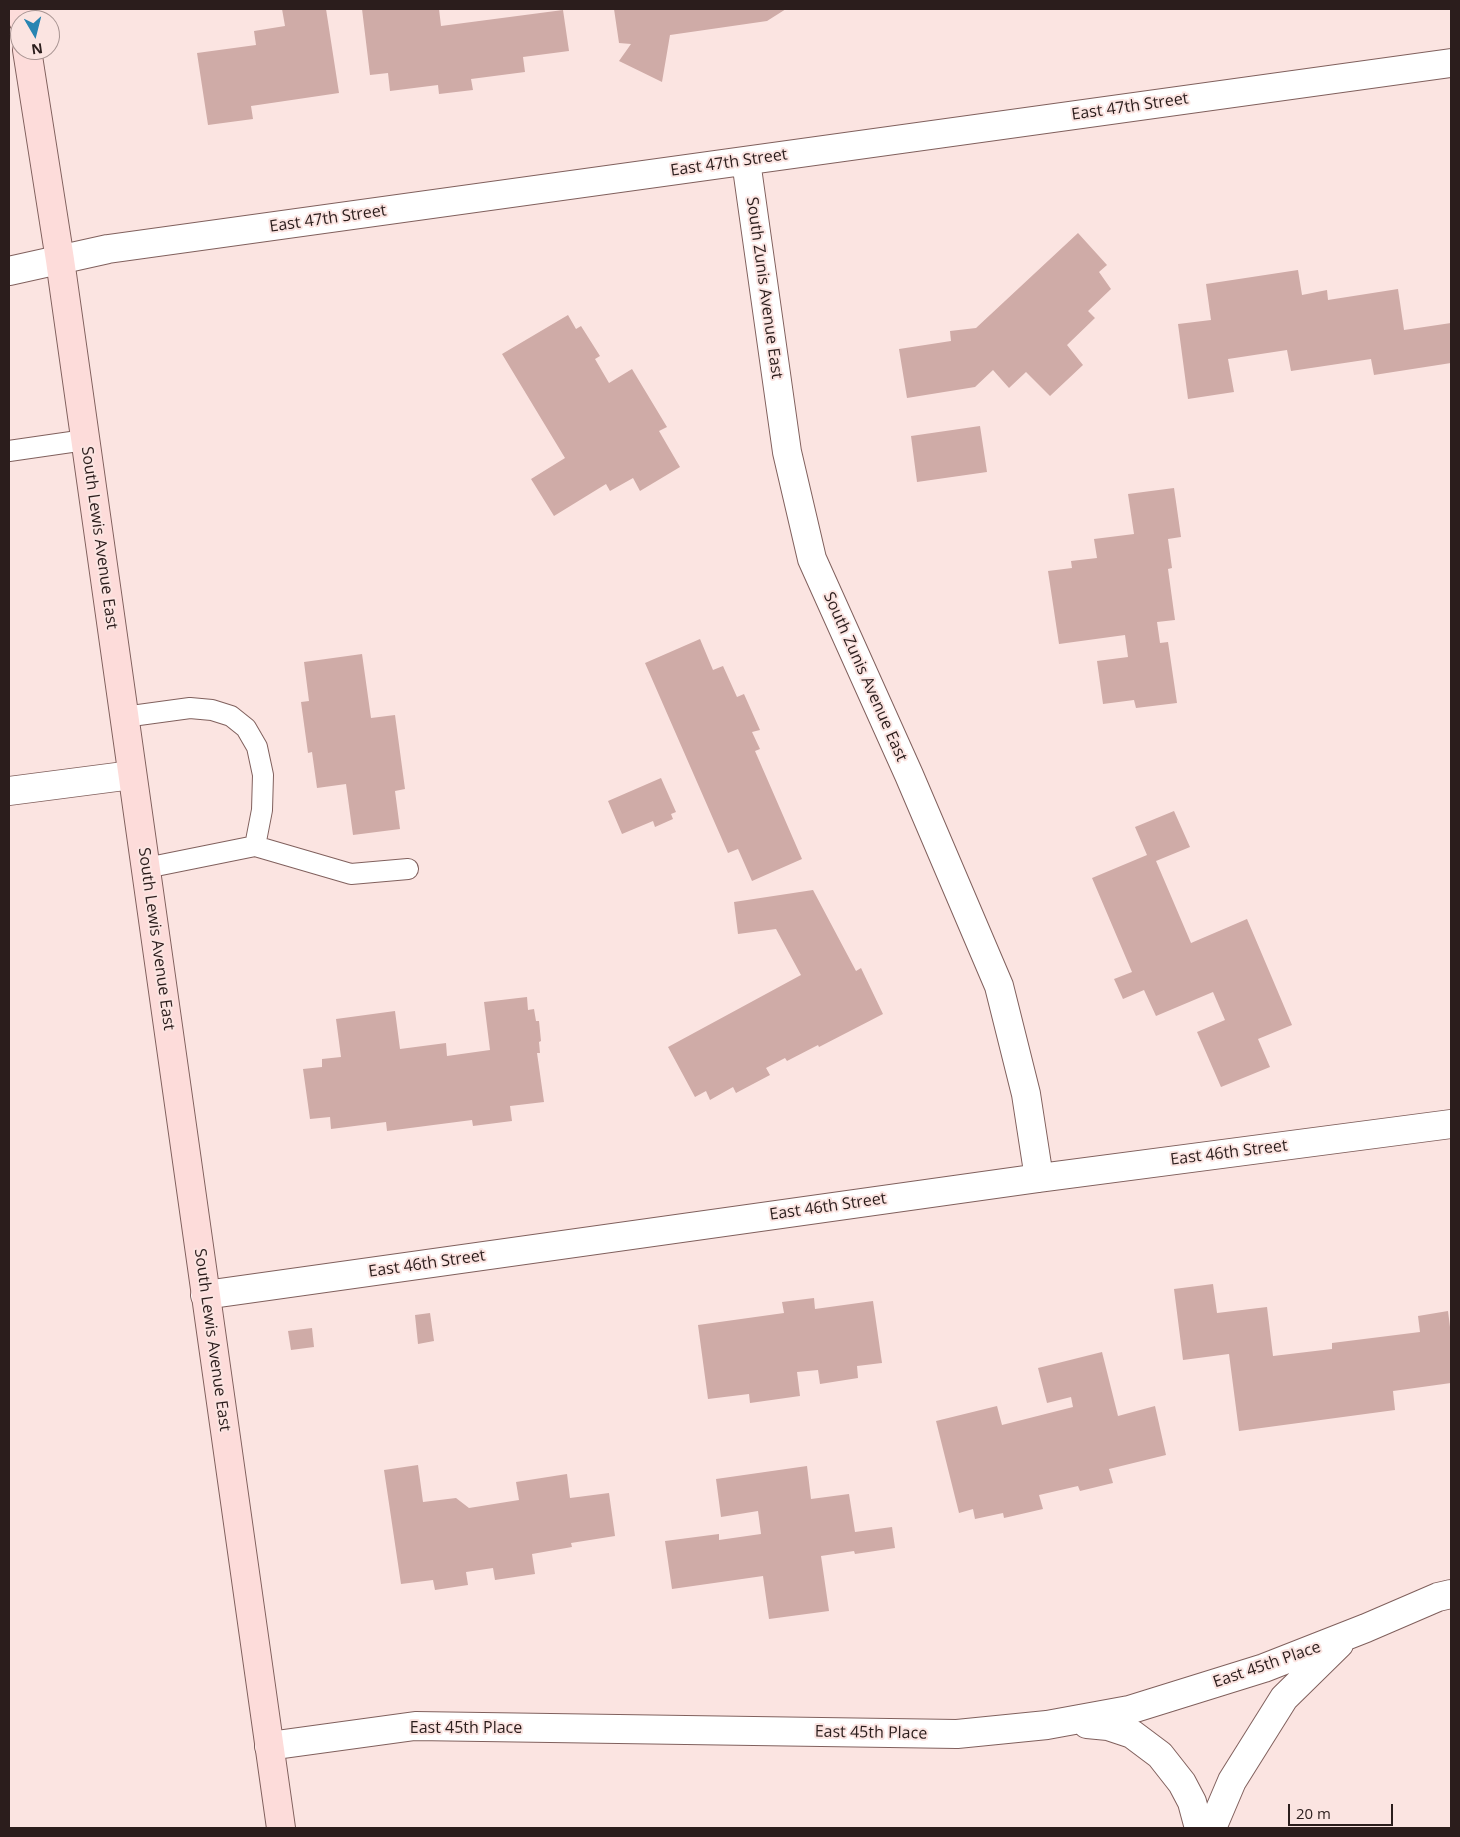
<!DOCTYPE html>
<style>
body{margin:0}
#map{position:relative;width:1460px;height:1837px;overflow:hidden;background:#fbe4e1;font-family:"Open Sans",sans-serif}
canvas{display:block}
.frame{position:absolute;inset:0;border:10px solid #2b1d1c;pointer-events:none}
.north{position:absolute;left:10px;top:10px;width:50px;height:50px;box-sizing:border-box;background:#fbe4e1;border:1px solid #a89492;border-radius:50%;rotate:172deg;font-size:14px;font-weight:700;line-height:20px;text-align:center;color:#2b1d1c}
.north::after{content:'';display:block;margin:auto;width:18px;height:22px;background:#2885b2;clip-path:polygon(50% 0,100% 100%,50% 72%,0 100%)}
.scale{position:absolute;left:1288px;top:1804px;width:105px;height:22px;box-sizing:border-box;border:2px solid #2b1d1c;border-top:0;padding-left:6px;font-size:15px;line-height:18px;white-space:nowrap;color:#2b1d1c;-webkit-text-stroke:4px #fbe4e1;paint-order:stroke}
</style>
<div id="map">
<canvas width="1460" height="1837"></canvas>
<div class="frame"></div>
<div class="north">N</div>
<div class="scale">20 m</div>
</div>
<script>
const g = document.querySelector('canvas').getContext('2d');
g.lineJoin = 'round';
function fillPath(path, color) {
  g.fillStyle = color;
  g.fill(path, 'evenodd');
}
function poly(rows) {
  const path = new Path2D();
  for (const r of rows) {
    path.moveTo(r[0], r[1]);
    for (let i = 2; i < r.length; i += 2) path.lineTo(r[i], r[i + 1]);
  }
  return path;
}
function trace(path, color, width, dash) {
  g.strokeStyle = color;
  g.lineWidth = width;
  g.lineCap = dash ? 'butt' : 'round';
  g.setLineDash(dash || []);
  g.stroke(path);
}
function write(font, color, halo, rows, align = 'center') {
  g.font = font + ' "Open Sans",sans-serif';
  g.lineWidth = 4;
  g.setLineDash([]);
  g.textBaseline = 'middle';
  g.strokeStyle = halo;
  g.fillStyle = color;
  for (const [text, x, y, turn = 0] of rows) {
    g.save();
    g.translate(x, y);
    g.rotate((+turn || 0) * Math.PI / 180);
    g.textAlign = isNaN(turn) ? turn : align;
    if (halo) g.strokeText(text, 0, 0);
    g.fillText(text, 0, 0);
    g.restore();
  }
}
fillPath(poly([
 [282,9,326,9,339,93,251,106,253,119,208,125,197,53,256,45,254,31,285,26],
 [362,9,439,9,441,26,563,10,569,51,523,57,525,72,471,79,473,90,439,94,438,85,390,91,388,73,370,75],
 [614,9,786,9,767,21,670,35,662,82,619,61,631,44,619,43],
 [1078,233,1107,265,1099,272,1111,289,1088,311,1095,318,1067,345,1083,365,1050,396,1026,372,1009,388,993,370,975,387,907,398,899,349,951,341,950,331,976,328],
 [1298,270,1302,295,1327,290,1328,300,1398,289,1404,330,1451,323,1451,363,1374,375,1371,359,1291,371,1287,350,1228,359,1234,392,1188,399,1178,324,1211,320,1206,284],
 [568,315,576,329,581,326,600,356,595,359,609,383,632,369,667,427,659,431,680,467,640,491,633,478,610,491,606,484,554,516,531,479,565,458,502,354],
 [980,426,987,472,917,482,911,436],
 [1174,488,1181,537,1168,539,1172,568,1168,569,1175,620,1157,622,1160,643,1168,642,1177,703,1136,708,1134,700,1103,704,1097,661,1128,657,1125,635,1059,644,1048,571,1072,568,1071,561,1097,558,1094,539,1134,534,1128,494],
 [700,639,713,670,723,666,737,697,744,694,760,730,752,732,760,749,755,751,802,859,752,881,738,849,728,853,645,663],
 [362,654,371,718,395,715,405,789,395,791,400,829,353,835,346,784,317,788,312,752,308,753,301,702,309,701,304,662],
 [661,778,676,812,671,814,673,819,655,827,653,821,622,834,608,801],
 [1174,811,1190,847,1156,861,1191,943,1247,919,1292,1025,1258,1039,1270,1067,1221,1087,1197,1032,1225,1020,1213,992,1156,1016,1144,990,1123,999,1114,979,1132,972,1092,878,1147,855,1135,827],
 [813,890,856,971,861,968,883,1014,819,1047,818,1045,787,1061,785,1058,766,1068,770,1075,736,1093,733,1087,710,1100,706,1091,695,1097,668,1047,801,975,776,929,738,934,734,902],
 [527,997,528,1010,534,1009,536,1021,539,1021,541,1041,539,1042,540,1053,537,1053,544,1102,510,1106,512,1121,473,1126,472,1120,387,1131,386,1122,331,1129,330,1117,310,1119,303,1069,322,1067,322,1059,341,1057,336,1019,395,1011,400,1049,446,1043,447,1056,490,1050,484,1002],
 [1213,1284,1217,1313,1267,1307,1273,1356,1332,1349,1332,1343,1420,1332,1418,1316,1448,1311,1451,1335,1451,1383,1393,1391,1395,1410,1239,1431,1229,1354,1183,1360,1174,1289],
 [814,1298,815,1309,873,1301,882,1363,857,1366,858,1378,820,1384,818,1370,797,1372,800,1396,750,1403,749,1394,708,1399,698,1325,784,1313,782,1302],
 [430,1313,434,1341,418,1344,415,1315],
 [312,1328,314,1347,291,1350,288,1331],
 [1102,1352,1118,1416,1155,1406,1166,1455,1109,1469,1113,1483,1080,1491,1078,1486,1039,1495,1043,1509,1004,1518,1003,1513,975,1519,973,1509,959,1513,936,1421,997,1406,1002,1425,1073,1407,1071,1397,1047,1403,1038,1368],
 [418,1465,423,1502,456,1498,469,1508,519,1500,516,1482,567,1474,570,1498,609,1493,615,1536,571,1543,572,1547,532,1554,535,1574,495,1580,493,1568,466,1572,468,1585,435,1590,433,1580,401,1584,384,1470],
 [807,1466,811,1499,849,1494,855,1532,892,1527,895,1548,855,1554,854,1551,821,1556,829,1611,769,1619,763,1576,672,1589,665,1541,719,1534,719,1540,761,1534,758,1511,721,1517,716,1479]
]), '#cfaba7');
const lane = poly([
 [9,451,85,440],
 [124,717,190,708,212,710,231,716,246,728,257,747,263,775,262,810,255,846],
 [146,868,255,846,351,874,408,869]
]);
const street = poly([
 [746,161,787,452,812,559,909,775,999,986,1026,1094,1039,1178],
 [9,271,108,249,1451,63],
 [9,791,132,775],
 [205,1295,1039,1178,1451,1124],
 [1087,1724,1108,1726,1132,1734,1160,1755,1182,1783,1192,1802,1199,1828],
 [269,1746,415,1726,957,1734,1047,1725,1129,1710,1264,1668,1366,1628,1438,1597,1451,1594],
 [1212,1828,1232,1781,1284,1698,1339,1644]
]);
const secondary = poly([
 [21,9,23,20],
 [27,50,60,260,281,1828]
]);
trace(lane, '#80605d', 22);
trace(street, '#80605d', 30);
trace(secondary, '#80605d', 30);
trace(lane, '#fff', 20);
trace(street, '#fff', 28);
trace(secondary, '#fddcda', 28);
write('16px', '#2b1d1c', '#fbe4e1', [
 ["East 47th Street",1130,107,-8],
 ["East 47th Street",729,163,-8],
 ["East 47th Street",328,219,-8],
 ["South Zunis Avenue East",764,288,82],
 ["South Lewis Avenue East",99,538,82],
 ["South Zunis Avenue East",865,677,66],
 ["South Lewis Avenue East",156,939,82],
 ["East 46th Street",1229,1153,-7],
 ["East 46th Street",828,1207,-8],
 ["East 46th Street",427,1264,-8],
 ["South Lewis Avenue East",212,1340,82],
 ["East 45th Place",1267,1665,-19],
 ["East 45th Place",466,1728],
 ["East 45th Place",871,1733,1]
]);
</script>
